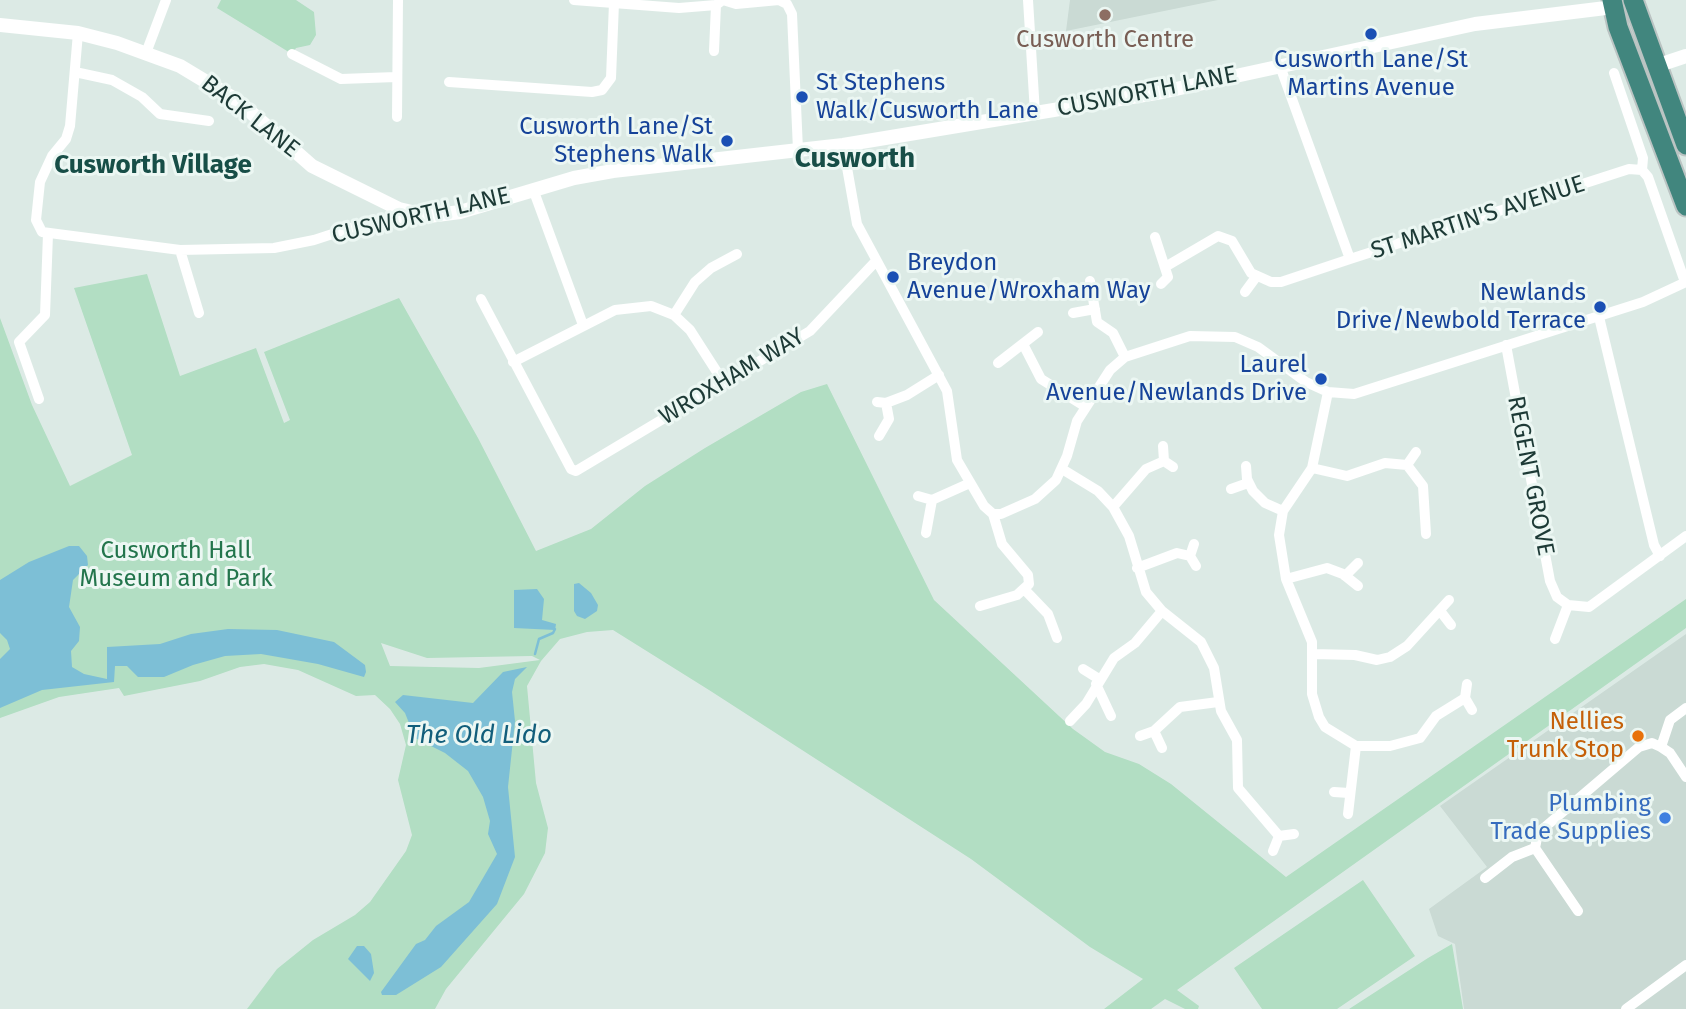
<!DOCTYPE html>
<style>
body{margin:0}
canvas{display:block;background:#dceae5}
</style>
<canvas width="1686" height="1009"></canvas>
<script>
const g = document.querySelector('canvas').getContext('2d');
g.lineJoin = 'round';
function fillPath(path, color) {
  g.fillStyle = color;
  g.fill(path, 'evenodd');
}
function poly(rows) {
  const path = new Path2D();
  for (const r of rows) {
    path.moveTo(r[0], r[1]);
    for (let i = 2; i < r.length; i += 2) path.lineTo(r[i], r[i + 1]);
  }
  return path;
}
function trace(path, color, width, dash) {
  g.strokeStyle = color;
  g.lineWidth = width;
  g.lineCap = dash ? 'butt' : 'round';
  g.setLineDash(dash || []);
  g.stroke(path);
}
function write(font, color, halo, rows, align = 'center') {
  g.font = font + ' "Fira Sans",sans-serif';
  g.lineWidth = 6;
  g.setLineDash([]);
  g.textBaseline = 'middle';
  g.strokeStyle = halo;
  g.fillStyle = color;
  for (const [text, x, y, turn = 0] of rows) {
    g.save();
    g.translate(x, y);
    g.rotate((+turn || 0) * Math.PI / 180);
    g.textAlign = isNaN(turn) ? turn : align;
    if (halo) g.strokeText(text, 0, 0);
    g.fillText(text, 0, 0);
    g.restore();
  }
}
fillPath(poly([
 [1070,0,1218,0,1066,31],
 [1686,634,1686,1009,1464,1009,1455,944,1438,936,1429,909,1487,867,1440,806]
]), '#cadad4');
fillPath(poly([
 [221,0,296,0,314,12,316,35,310,45,296,48,292,54,217,8],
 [147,274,180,376,256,348,284,423,290,420,264,352,399,298,478,438,536,551,591,529,645,486,705,448,801,392,827,384,934,600,1073,729,1105,752,1139,764,1171,784,1286,877,1686,599,1686,628,1177,990,1199,1006,1198,1009,1185,1009,1165,999,1151,1009,1104,1009,1143,979,1090,947,971,859,709,690,613,630,587,632,560,639,541,661,527,686,536,783,548,828,545,853,524,894,446,989,435,1009,247,1009,277,969,313,940,355,915,370,902,406,851,412,835,398,780,406,745,400,724,390,709,375,695,356,696,298,670,264,664,240,667,200,681,124,696,119,688,59,697,0,718,0,318,32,405,70,486,132,455,74,288],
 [381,643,427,658,532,656,540,660,479,668,390,666],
 [1363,880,1415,956,1337,1009,1262,1009,1234,968],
 [1452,944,1463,1009,1349,1009,1428,958]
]), '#b2dec3');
fillPath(poly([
 [69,546,79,546,87,556,88,565,73,580,69,607,80,627,79,641,71,651,72,667,84,674,107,679,107,647,160,644,191,634,228,629,277,630,334,642,365,665,366,672,364,677,318,664,261,654,225,656,193,665,164,677,138,677,127,666,115,666,114,682,42,690,0,708,0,659,10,649,7,640,0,633,0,580,29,562],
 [579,583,591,593,598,605,597,611,585,619,577,616,574,611,574,584],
 [537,589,544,599,542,620,556,624,555,630,514,628,514,590],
 [527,667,515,679,512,692,515,721,508,787,515,857,497,904,441,967,396,995,382,995,381,992,416,944,425,940,436,926,469,902,497,854,488,834,490,821,483,797,468,771,445,753,415,738,405,713,395,702,403,695,473,703,503,672],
 [357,946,364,946,371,954,374,973,370,981,348,959]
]), '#7dbfd6');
trace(poly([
 [535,654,539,639,553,633,555,629]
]), '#7dbfd6', 2.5);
const trunk = poly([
 [1612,0,1618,27,1686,206],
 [1633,0,1686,145]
]);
trace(trunk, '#bbc4c3', 23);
trace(poly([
 [574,0,679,8,716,5,723,0],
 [723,0,736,4,779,0,787,4],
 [1028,0,1035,113],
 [787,4,792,14,798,150],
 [78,33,70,126,66,139,52,156,40,182,36,220,42,232,180,250,274,248,314,240,363,224,405,218,411,213],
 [714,51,716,5],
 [146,53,166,0],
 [292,54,341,79,396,77],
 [1280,66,1350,259,1629,169,1642,170],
 [75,72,112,80,142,97,160,114,209,121],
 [1614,73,1643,158,1642,170,1648,177,1685,282],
 [449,82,592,92,602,90,611,78,614,3],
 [397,117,398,0],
 [843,145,857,224,947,391,957,460,984,506,993,514,1002,544,1028,575,1029,584,1017,595,980,606],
 [533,189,583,325],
 [1155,237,1168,277,1161,284],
 [180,250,199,313],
 [1165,267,1218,236,1232,241,1251,273,1271,282,1281,282,1350,259],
 [1090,281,1097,322,1113,333,1125,357],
 [1245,292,1256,277],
 [481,299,571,469,576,471,810,331,876,261],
 [1073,313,1095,309],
 [674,315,695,282,711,268,737,254],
 [1599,317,1654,545,1660,556],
 [1023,344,1041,379,1086,407],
 [1506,345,1550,581,1557,597,1568,605,1589,607,1686,536],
 [513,362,615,310,651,306,674,315,690,330,724,383],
 [998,363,1038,332],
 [1328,392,1312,468,1283,511,1279,535,1286,579,1312,642,1312,694,1319,717,1325,727,1356,746,1390,746,1420,738,1436,716,1465,698],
 [39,399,19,342,45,315,48,234],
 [877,402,886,403,907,395,939,375],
 [879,436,889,419,886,403],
 [1163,446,1164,461,1173,467],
 [1407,465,1416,452],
 [1246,466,1247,479,1253,491,1265,503,1283,511],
 [1312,468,1347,476,1385,463,1407,465,1423,486,1426,534],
 [1062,469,1098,491,1113,507,1129,536,1146,592,1162,611,1201,642,1214,668,1221,711,1237,740,1238,788,1279,836],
 [1231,489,1248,483],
 [918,496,932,500,926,533],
 [932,500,970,483],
 [1113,507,1146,469,1164,461],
 [993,514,1001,514,1035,499,1056,480,1067,456,1077,421,1110,370,1125,357,1190,336,1235,337,1258,347,1306,382,1328,392,1354,394,1643,302,1686,282],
 [1194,544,1190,556,1196,566],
 [1137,568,1177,553,1190,556],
 [1345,576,1358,563],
 [1286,579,1327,568,1343,574,1358,586],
 [1024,589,1048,614,1057,638],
 [1441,612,1451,625],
 [1555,639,1568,605],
 [1313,654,1355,655,1377,660,1390,657,1407,646,1449,600],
 [1083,669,1099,679],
 [1096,684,1111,716],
 [1467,684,1465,698,1472,710],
 [1070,721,1086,704,1114,658,1135,643,1162,611],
 [1154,731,1162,748],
 [1140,736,1154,731,1180,707,1218,702],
 [1661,747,1670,720,1686,708],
 [1334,792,1349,793],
 [1348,814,1356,746],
 [1273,851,1279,836,1294,834],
 [1485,878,1512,857,1535,848],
 [1578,911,1535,848,1538,833,1639,747,1652,743,1661,747,1670,753,1686,777],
 [1626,1009,1686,965]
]), '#fff', 10);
trace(poly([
 [0,25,78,33,117,43,180,66,238,101,312,166,399,209,429,216,460,212,574,178,613,171,843,145,1162,92,1475,24,1614,7],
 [1656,66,1686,56]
]), '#fff', 14);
trace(trunk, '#41867e', 19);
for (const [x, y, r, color] of [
 [1105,15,7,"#8d6e63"],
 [1371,34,7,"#1a4fb4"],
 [802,97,7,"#1a4fb4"],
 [727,141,7,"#1a4fb4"],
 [893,277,7,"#1a4fb4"],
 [1600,307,7,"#1a4fb4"],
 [1321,379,7,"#1a4fb4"],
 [1638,736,7,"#e8710a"],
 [1665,818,7,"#3f7fe0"]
]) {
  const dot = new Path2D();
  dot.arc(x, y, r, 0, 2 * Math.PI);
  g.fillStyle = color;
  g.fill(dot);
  trace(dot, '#ecf7f3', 2.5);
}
write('24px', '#785e54', '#ecf7f3', [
 ["Cusworth Centre",1105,40]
]);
write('24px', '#164399', '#ecf7f3', [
 ["Cusworth Lane/St",1371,60,"center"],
 ["Martins Avenue",1371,88,"center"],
 ["St Stephens",816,83,"left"],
 ["Walk/Cusworth Lane",816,111,"left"],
 ["Cusworth Lane/St",713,127],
 ["Stephens Walk",713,155],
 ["Breydon",907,263,"left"],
 ["Avenue/Wroxham Way",907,291,"left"],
 ["Newlands",1586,293],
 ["Drive/Newbold Terrace",1586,321],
 ["Laurel",1307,365],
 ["Avenue/Newlands Drive",1307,393]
], 'right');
write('24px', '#1d3a36', '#ecf7f3', [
 ["CUSWORTH LANE",1147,92,-11],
 ["BACK LANE",250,117,38],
 ["CUSWORTH LANE",421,216,-13],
 ["ST MARTIN'S AVENUE",1478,218,-18],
 ["WROXHAM WAY",732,377,-31],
 ["REGENT GROVE",1530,476,79]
]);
write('24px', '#23754c', '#ecf7f3', [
 ["Cusworth Hall",176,551],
 ["Museum and Park",176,579]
]);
write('24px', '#c56008', '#ecf7f3', [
 ["Nellies",1624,722],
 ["Trunk Stop",1624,750]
], 'right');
write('24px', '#366cbe', '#ecf7f3', [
 ["Plumbing",1651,804],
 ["Trade Supplies",1651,832]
], 'right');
write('bold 26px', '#174e47', '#ecf7f3', [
 ["Cusworth Village",153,166]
]);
write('italic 26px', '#125e7b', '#ecf7f3', [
 ["The Old Lido",479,736]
]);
write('bold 28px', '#174e47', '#ecf7f3', [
 ["Cusworth",855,159]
]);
</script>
